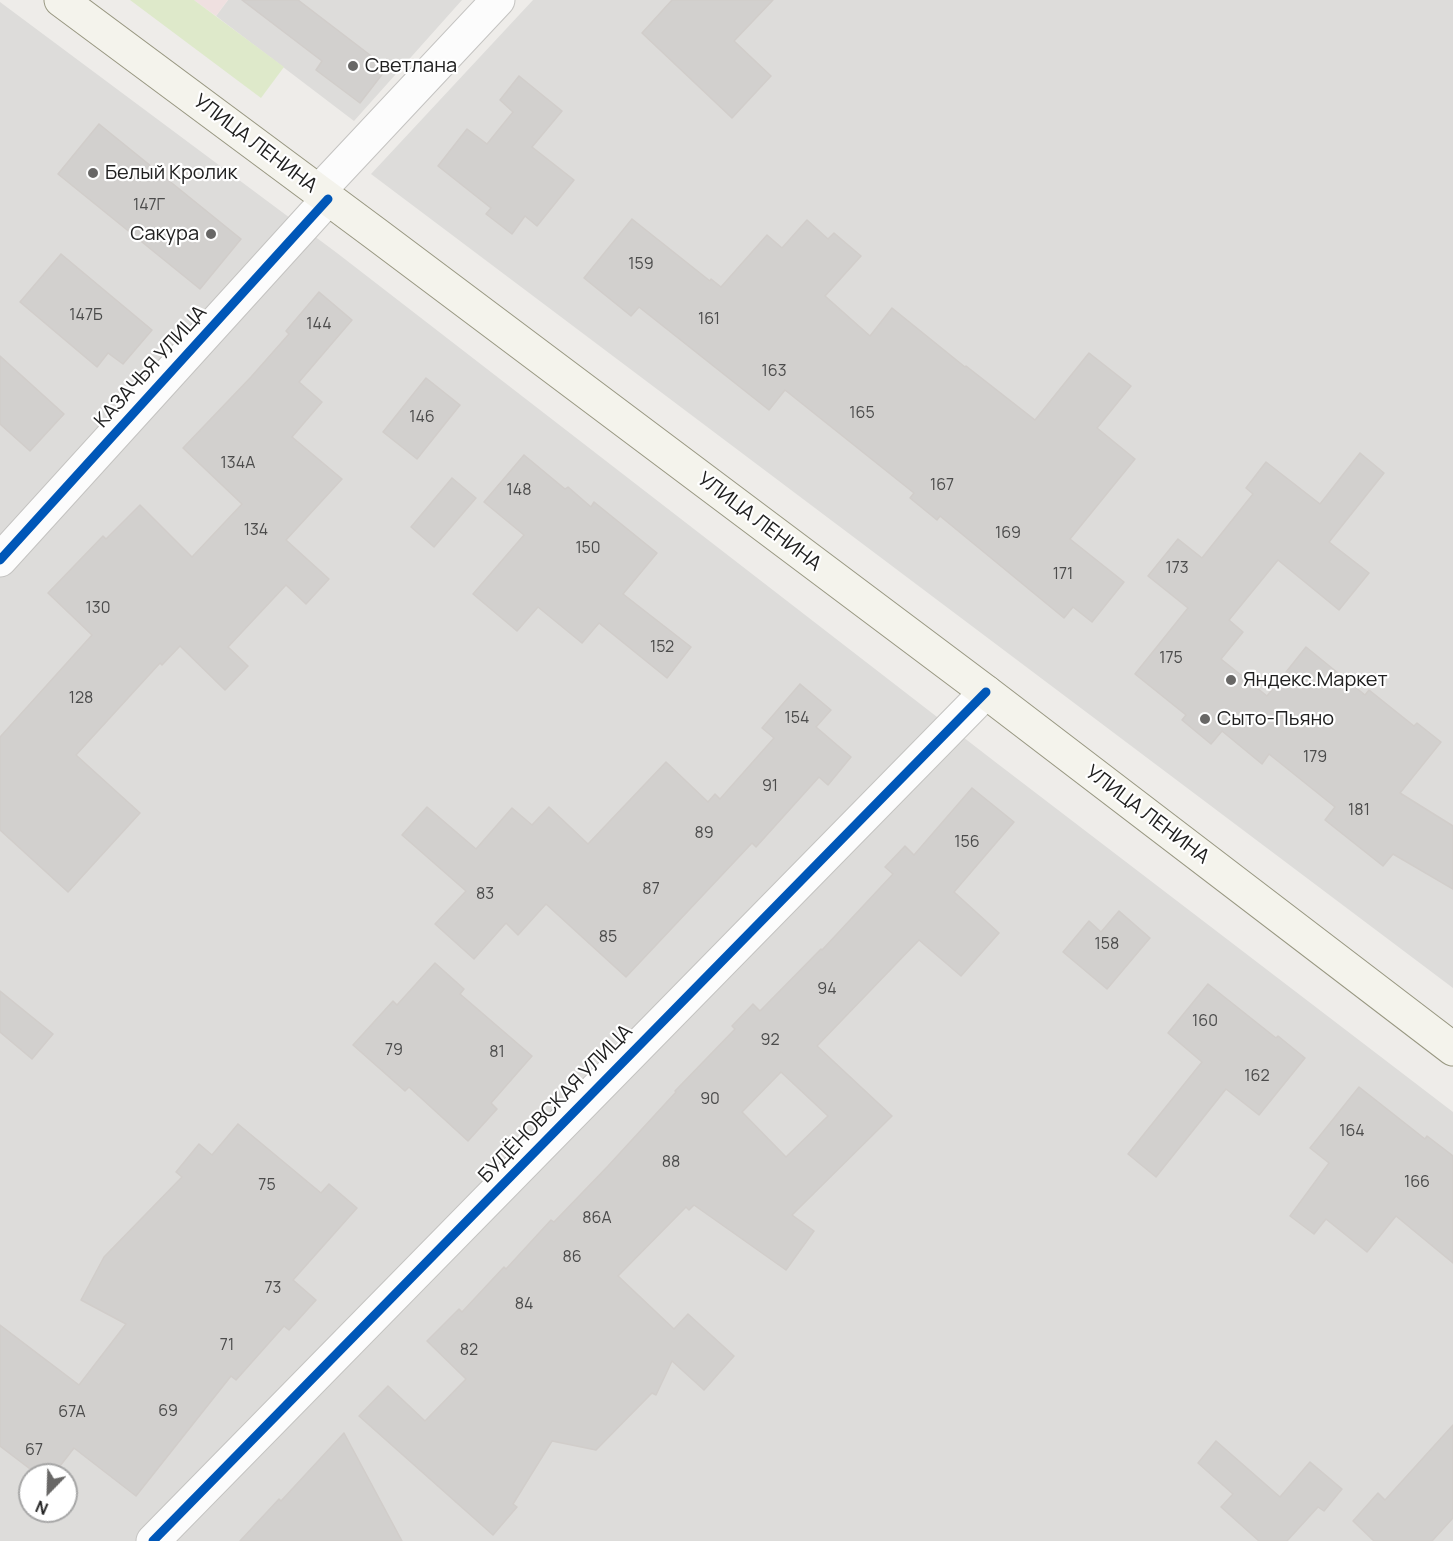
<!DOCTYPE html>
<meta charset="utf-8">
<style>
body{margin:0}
#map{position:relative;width:1453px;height:1541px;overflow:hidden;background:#eeece9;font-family:Manrope,sans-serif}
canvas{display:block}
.north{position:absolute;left:18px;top:1463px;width:60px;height:60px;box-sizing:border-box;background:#fff;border:2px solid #a6a6a6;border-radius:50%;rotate:203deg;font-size:16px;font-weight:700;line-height:24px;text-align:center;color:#202020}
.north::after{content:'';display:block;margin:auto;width:21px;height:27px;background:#686766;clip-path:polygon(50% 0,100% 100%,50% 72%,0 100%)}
</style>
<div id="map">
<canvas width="1453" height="1541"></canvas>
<div class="north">N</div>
</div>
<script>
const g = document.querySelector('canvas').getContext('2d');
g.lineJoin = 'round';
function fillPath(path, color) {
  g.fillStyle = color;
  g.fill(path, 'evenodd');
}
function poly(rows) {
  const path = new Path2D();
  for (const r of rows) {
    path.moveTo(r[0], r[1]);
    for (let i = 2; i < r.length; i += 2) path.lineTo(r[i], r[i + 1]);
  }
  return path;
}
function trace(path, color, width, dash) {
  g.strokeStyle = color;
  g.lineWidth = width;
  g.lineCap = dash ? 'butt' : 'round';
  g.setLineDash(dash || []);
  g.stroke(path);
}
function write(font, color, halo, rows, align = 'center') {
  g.font = font + ' Manrope,sans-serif';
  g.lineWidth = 4.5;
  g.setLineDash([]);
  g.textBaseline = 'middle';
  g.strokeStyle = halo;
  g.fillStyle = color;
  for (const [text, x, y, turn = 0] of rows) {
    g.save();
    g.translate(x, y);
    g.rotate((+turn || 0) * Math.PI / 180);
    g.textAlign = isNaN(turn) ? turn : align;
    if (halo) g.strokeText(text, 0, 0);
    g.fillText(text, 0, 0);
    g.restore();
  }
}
fillPath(poly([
 [228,0,462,0,354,121,216,16],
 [533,0,1453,0,1453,988,371,174],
 [0,2,337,253,994,761,1453,1112,1453,1541,0,1541],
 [30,1475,66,1475,66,1511,30,1511]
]), '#dddcda');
fillPath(poly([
 [194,0,228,0,216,16]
]), '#efe0e0');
fillPath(poly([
 [130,0,194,0,284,67,261,98]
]), '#dee9ca');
const building = poly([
 [242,0,298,0,387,68,360,103,316,70,322,61,242,0],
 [672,0,773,0,734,41,771,76,732,118,642,33,672,0],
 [519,76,562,111,532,147,574,180,537,226,525,216,512,234,486,214,491,208,438,166,467,129,487,144,513,112,500,100,519,76],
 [99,124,241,239,200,289,58,174,99,124],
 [632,219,710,281,711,279,721,287,767,235,782,248,807,220,828,239,834,233,861,256,825,296,870,336,892,308,965,367,966,366,1035,420,1089,353,1131,386,1097,428,1135,459,1070,539,1124,582,1092,622,1073,607,1064,618,940,516,937,520,910,498,914,493,785,390,769,410,639,307,631,316,584,278,632,219],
 [61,254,152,330,123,364,108,353,97,367,20,302,61,254],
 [319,292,352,320,299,382,322,402,292,437,342,479,286,540,329,579,306,604,286,585,228,647,248,666,225,690,180,646,162,665,160,663,76,755,140,813,68,892,0,830,0,737,92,635,48,593,103,536,106,539,140,505,192,557,242,504,183,448,251,377,289,334,286,331,319,292],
 [0,356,64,414,30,451,0,424,0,356],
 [426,378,460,405,417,459,383,432,426,378],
 [1360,453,1384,473,1329,542,1369,573,1339,610,1278,560,1229,620,1243,632,1221,659,1267,696,1306,647,1365,695,1369,690,1414,726,1417,723,1441,742,1400,793,1453,826,1453,889,1393,854,1383,866,1325,820,1335,807,1269,754,1262,764,1222,731,1211,744,1182,720,1186,715,1135,674,1188,608,1148,576,1178,539,1202,558,1253,494,1246,488,1266,462,1320,504,1360,453],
 [524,455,565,489,568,487,591,507,594,502,657,553,623,594,691,647,667,678,599,623,582,643,538,607,517,631,473,594,524,535,484,502,524,455],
 [452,478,476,498,434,547,411,527,452,478],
 [800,684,831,710,816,727,851,757,828,785,819,777,756,847,752,843,626,977,546,904,518,935,506,923,474,959,435,924,466,891,402,835,427,807,476,849,512,808,532,825,549,807,588,844,666,762,708,802,715,794,720,799,774,738,762,728,800,684],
 [972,788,1014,822,954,892,999,933,961,976,919,940,817,1046,892,1116,792,1215,814,1231,786,1270,694,1205,689,1210,686,1207,618,1276,674,1329,688,1314,734,1356,704,1390,672,1361,656,1395,652,1393,596,1450,552,1441,513,1504,517,1507,493,1535,359,1416,388,1386,425,1421,466,1379,427,1341,459,1309,462,1312,504,1267,506,1269,551,1220,554,1222,608,1166,676,1092,675,1091,735,1029,732,1026,753,1004,760,1011,821,949,822,950,893,874,885,867,905,846,914,855,972,788],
 [781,1072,828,1116,786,1157,742,1112,781,1072],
 [1119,911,1150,938,1107,989,1063,952,1089,921,1101,932,1119,911],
 [435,963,464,989,460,994,532,1056,491,1103,497,1109,468,1141,409,1087,405,1091,353,1045,393,1001,397,1005,435,963],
 [1208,984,1276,1038,1278,1036,1305,1058,1259,1115,1226,1089,1156,1177,1128,1154,1202,1062,1168,1033,1208,984],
 [0,991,53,1034,32,1059,0,1032,0,991],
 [1359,1087,1425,1139,1427,1136,1453,1156,1453,1263,1396,1216,1367,1252,1326,1219,1314,1234,1290,1216,1329,1163,1310,1148,1359,1087],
 [238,1124,321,1193,329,1184,357,1208,293,1280,316,1300,289,1330,284,1326,236,1380,231,1376,136,1496,74,1448,53,1475,38,1475,0,1446,0,1325,79,1385,126,1324,81,1300,104,1257,182,1177,176,1172,199,1144,212,1155,238,1124],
 [1453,1425,1453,1518,1432,1541,1374,1541,1353,1521,1378,1493,1385,1500,1453,1425],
 [344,1433,402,1541,240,1541,279,1499,281,1501,344,1433],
 [1216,1441,1280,1497,1310,1462,1342,1489,1324,1511,1318,1507,1287,1541,1259,1541,1221,1507,1233,1494,1198,1463,1216,1441]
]);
fillPath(building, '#d2d0ce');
trace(building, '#d1cdca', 1.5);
const minor = poly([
 [319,191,498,0],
 [0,560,328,199],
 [153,1541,986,692]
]);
const secondary = poly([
 [61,0,376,234,986,692,1453,1049]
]);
trace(minor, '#c4c3c1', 35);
trace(secondary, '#989781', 35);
trace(minor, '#fcfcfc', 33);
trace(secondary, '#f4f3ec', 33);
trace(poly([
 [0,560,328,199],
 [153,1541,986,692]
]), '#0057b8', 9);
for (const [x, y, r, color] of [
 [353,66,6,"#686766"],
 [93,173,6,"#686766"],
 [211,234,6,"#686766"],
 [1231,680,6,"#686766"],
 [1205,719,6,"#686766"]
]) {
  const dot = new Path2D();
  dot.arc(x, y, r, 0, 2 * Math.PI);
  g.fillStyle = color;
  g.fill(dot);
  trace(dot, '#fff', 2);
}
write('16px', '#4c4c4c', null, [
 ["147Г",149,206],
 ["159",641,265],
 ["147Б",86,316],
 ["161",709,320],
 ["144",319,325],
 ["163",774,372],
 ["165",862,414],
 ["146",422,418],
 ["134А",238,464],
 ["167",942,486],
 ["148",519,491],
 ["134",256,531],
 ["169",1008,534],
 ["150",588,549],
 ["173",1177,569],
 ["171",1063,575],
 ["130",98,609],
 ["152",662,648],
 ["175",1171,659],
 ["128",81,699],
 ["154",797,719],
 ["179",1315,758],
 ["91",770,787],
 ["181",1359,811],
 ["89",704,834],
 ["156",967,843],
 ["87",651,890],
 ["83",485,895],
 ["85",608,938],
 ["158",1107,945],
 ["94",827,990],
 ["160",1205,1022],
 ["92",770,1041],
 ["79",394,1051],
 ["81",497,1053],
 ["162",1257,1077],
 ["90",710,1100],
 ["164",1352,1132],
 ["88",671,1163],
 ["166",1417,1183],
 ["75",267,1186],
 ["86А",597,1219],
 ["86",572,1258],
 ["73",273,1289],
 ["84",524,1305],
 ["71",227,1346],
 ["82",469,1351],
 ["69",168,1412],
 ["67А",72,1413],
 ["67",34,1451]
]);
write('20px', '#202020', '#fff', [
 ["Светлана",365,66],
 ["Белый Кролик",105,173],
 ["Сакура",199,234,"right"],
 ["Яндекс.Маркет",1243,680],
 ["Сыто-Пьяно",1217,719]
], 'left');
write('20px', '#202020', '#fff', [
 ["УЛИЦА ЛЕНИНА",255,144,37],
 ["КАЗАЧЬЯ УЛИЦА",151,367,-48],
 ["УЛИЦА ЛЕНИНА",759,522,37],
 ["УЛИЦА ЛЕНИНА",1147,815,37],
 ["БУДЁНОВСКАЯ УЛИЦА",556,1104,-46]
]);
</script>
